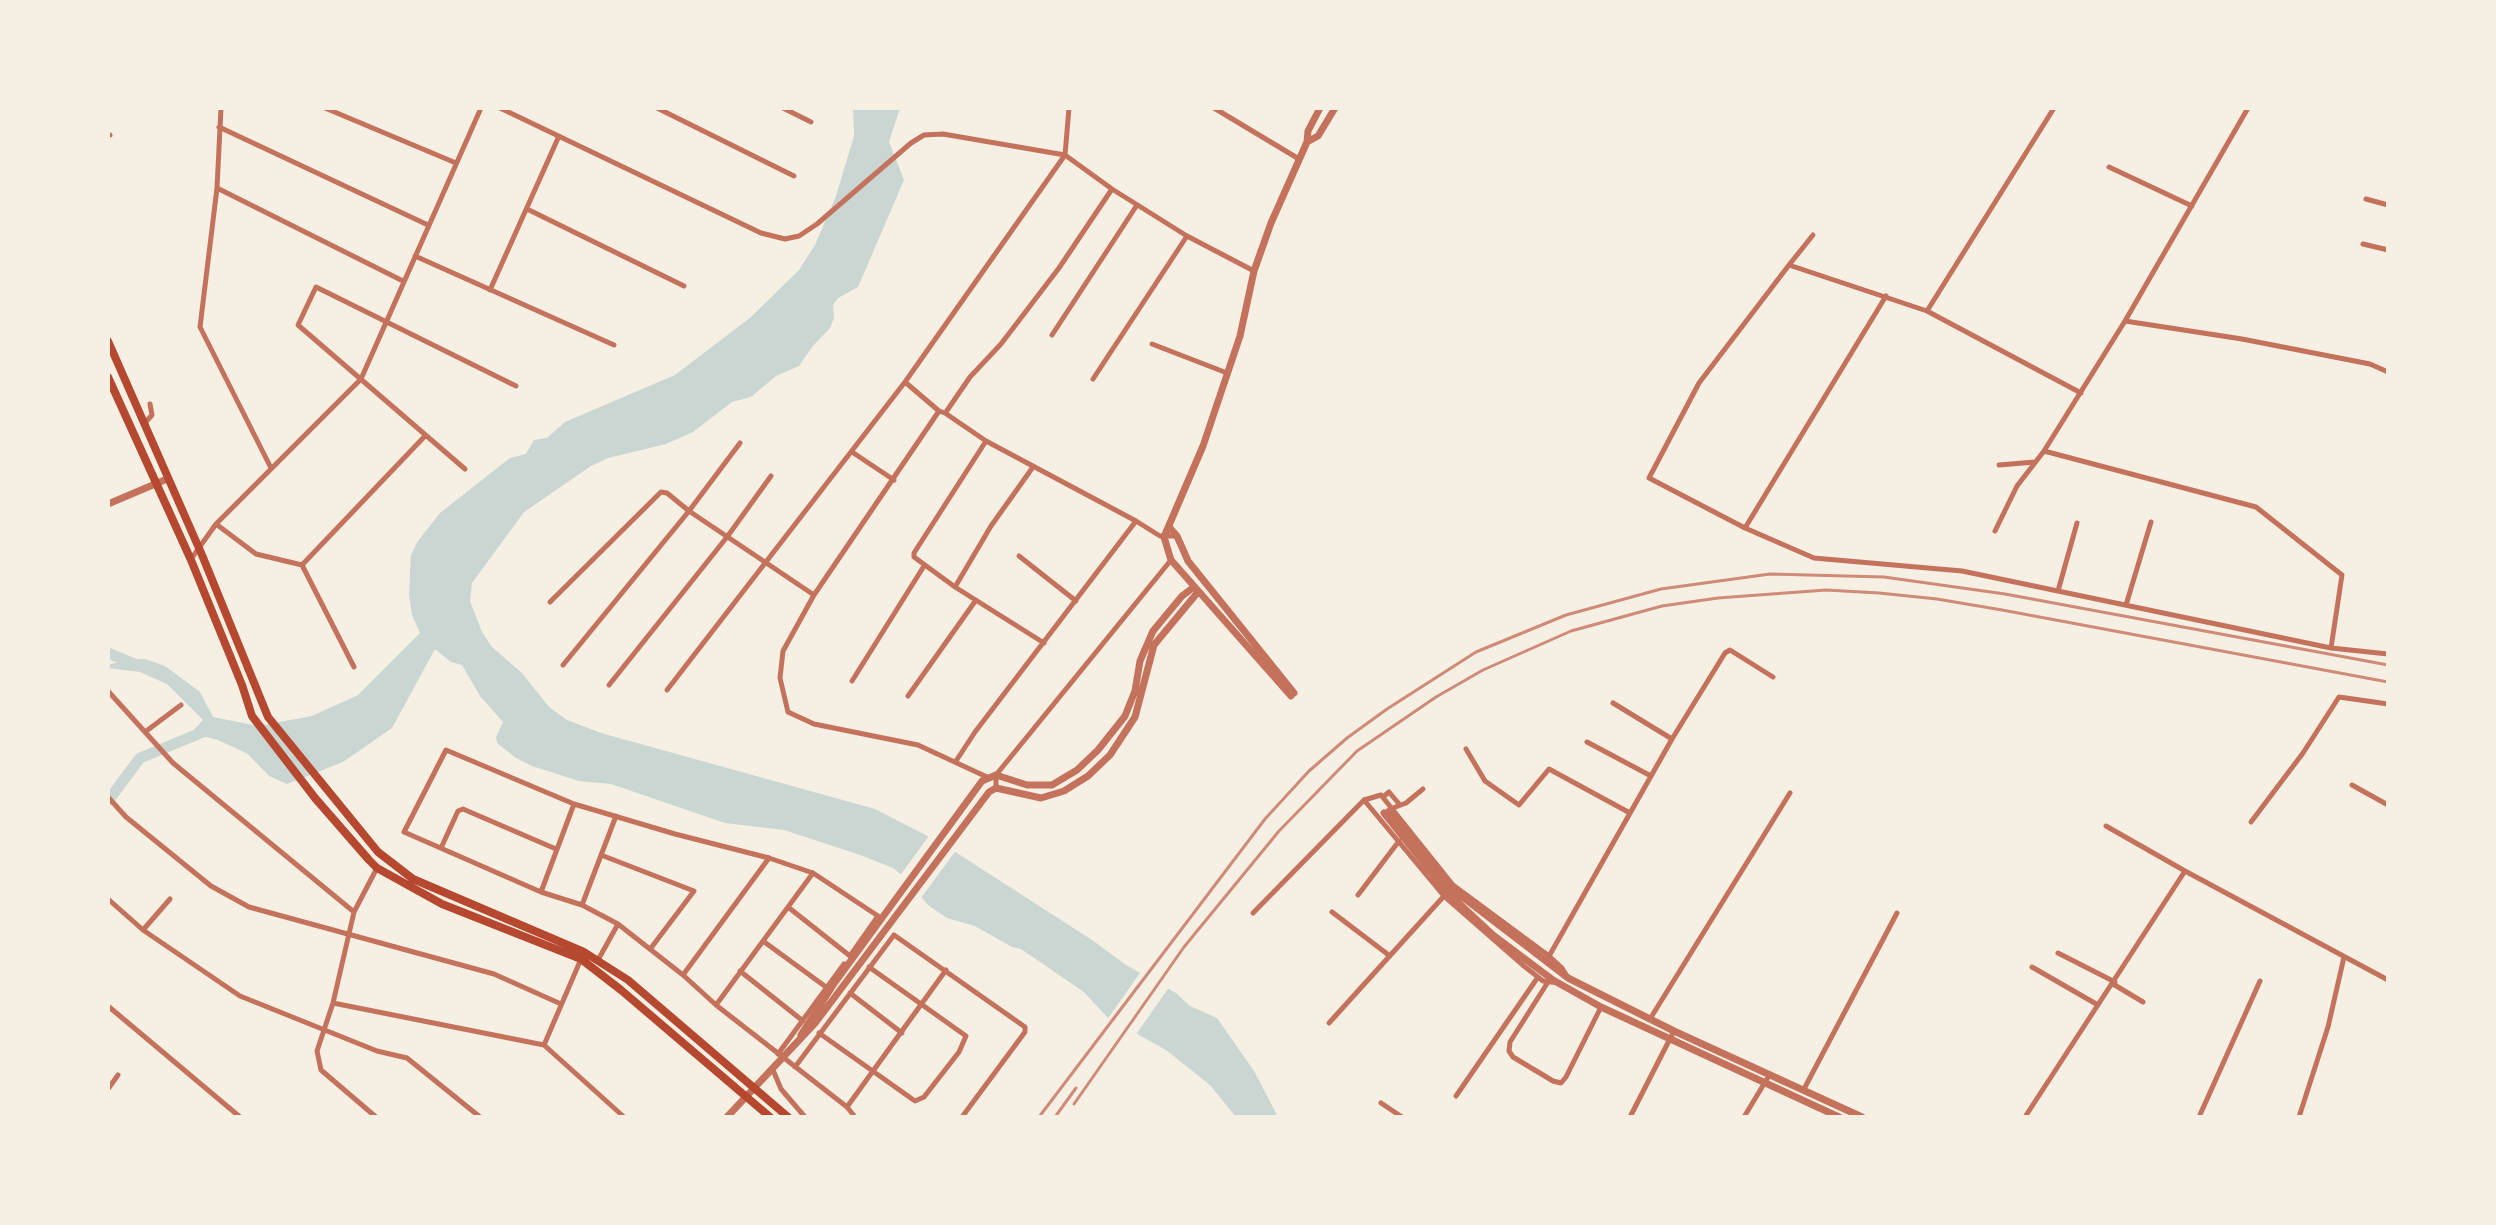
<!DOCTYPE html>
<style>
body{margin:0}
#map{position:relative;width:2496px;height:1225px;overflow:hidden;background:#f6efe4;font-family:Spectral,serif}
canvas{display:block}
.frame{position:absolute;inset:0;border:110px solid #f6efe4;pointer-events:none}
</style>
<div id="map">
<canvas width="2496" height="1225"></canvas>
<div class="frame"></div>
</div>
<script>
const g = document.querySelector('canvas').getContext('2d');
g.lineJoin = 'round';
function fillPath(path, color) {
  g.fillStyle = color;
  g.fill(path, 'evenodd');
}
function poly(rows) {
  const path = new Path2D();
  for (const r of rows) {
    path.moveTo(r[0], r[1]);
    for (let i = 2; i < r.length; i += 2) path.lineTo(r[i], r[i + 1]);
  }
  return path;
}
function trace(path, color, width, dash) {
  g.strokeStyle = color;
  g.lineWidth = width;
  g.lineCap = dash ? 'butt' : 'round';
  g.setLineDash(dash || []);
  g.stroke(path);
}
fillPath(poly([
 [853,108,900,108,889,142,904,180,858,287,838,298,833,305,834,318,830,328,812,347,799,366,776,376,751,397,732,402,693,432,666,444,608,458,591,466,524,512,472,583,470,601,482,632,492,647,522,673,549,707,567,720,601,733,875,809,943,844,1092,940,1126,965,1176,993,1190,1006,1217,1018,1254,1071,1278,1117,1236,1117,1210,1085,1166,1050,1107,1017,1084,992,1021,949,1012,947,975,926,947,918,928,905,903,876,893,868,863,856,784,830,725,823,611,784,579,781,532,766,516,758,497,743,496,737,503,722,480,696,462,665,451,662,435,649,392,728,343,762,287,784,269,776,248,754,218,740,191,733,203,720,167,684,140,672,108,668,108,665,126,660,145,659,165,666,200,692,213,717,258,726,312,716,358,695,420,633,412,615,409,595,411,555,418,541,440,513,510,458,526,454,534,440,547,438,565,422,675,375,751,317,799,270,815,245,836,196,854,136]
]), '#c9d6d2');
fillPath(poly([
 [931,833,957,849,918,902,899,877],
 [1142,970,1170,986,1135,1036,1106,1021]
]), '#f6efe4');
trace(poly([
 [108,653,137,665],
 [108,801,140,758,208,730]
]), '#c9d6d2', 11);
trace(poly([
 [221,108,217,188,200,327,271,468],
 [325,108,456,163],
 [500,108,761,233,785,239,799,236,817,224,911,143,924,135,943,134,1065,155,1112,189,1187,236,1254,271],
 [657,108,794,176],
 [783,108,811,122],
 [1214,108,1299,159],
 [2054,108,1927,311,1789,265,1699,383,1649,478,1745,528,1814,558,1962,571,2331,648,2388,654],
 [219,127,428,225],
 [108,136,110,135],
 [2109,167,2192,206],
 [217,188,403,281],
 [2366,199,2388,205],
 [527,209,684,286],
 [2363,244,2388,250],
 [415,256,614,345],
 [1789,265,1813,235],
 [490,290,559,136],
 [1927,311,2081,393],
 [2125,321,2242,339,2370,364,2388,372],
 [1052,335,1137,205],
 [1152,344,1227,373],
 [1093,379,1187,236],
 [905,382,939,411,945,413,986,441,1136,521,1160,536,1176,536],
 [939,411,814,595,783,651,780,678,788,712,814,724,918,745,987,777],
 [946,412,970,377,1001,344,1059,268,1112,189],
 [145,423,152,415,150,404],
 [986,441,914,553,914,557,955,587,1044,643],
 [2044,451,2256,507,2342,575,2331,648],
 [852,452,894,480],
 [1999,465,2035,462],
 [465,469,298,325,316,287,516,386],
 [216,524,256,554,302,565],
 [1745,528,1886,296],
 [1995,531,2017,486,2044,451,2125,321,2248,108],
 [1019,556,1076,601],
 [191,559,216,524,361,379,481,108],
 [955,587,991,526,1033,467],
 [2058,591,2077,523],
 [550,602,661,492,667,493,689,511,814,595],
 [2126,605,2151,522],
 [563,665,689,511,740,443],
 [354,667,302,565,425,436],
 [852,681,924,566],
 [609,685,727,537,771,476],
 [667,690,905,382,1065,155,1069,108],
 [108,691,173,763,354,912],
 [908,696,976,600],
 [1613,703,1672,739],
 [145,732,181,705],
 [1587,742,1651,776],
 [1466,749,1485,781,1519,805,1549,769,1630,813],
 [956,761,975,732,1136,521],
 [2352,785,2388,805],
 [996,788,996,775,1171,560],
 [108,797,126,817,211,886,249,907,494,974,561,1004],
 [1383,797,1389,792,1400,805],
 [1393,808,1406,803,1423,789],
 [2251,822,2303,753,2339,697,2388,704],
 [2106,826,2185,871,2388,980],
 [441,848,458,811,463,809,556,849],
 [601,855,694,891,651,948],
 [541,892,574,804],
 [1358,895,1399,841],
 [108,899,143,930,240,996,377,1051,407,1058,480,1117],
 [582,905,616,816],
 [788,907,850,956],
 [1332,912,1390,956],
 [1253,913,1364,800],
 [143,930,170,899],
 [763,941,826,987],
 [852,953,878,916,813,873,769,858,675,834,574,804,446,750,404,832,541,892,582,905,618,924,683,975,716,1005,847,1107,855,1117],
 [2058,953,2115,982],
 [1548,958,1672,739,1725,653,1730,650,1773,677],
 [598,960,618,924],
 [2032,967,2098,1005],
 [740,971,803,1021],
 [683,975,769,858],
 [1548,982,1510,1042,1509,1051,1513,1057,1553,1081,1561,1083,1566,1077,1601,1007],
 [1559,983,1543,981,1524,966,1444,896,1364,800,1381,795,1453,885,1549,956,1562,968,1567,976],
 [2113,984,2143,1002],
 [850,993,902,1033],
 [333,1003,544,1045,624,1117],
 [716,1005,813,873],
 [108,1006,240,1117],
 [1650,1019,1790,793],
 [1329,1023,1444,896],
 [819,1033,915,1101,924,1097,959,1052,966,1036,869,967],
 [544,1045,581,959],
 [778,1054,844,964],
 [795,1067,894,935,1025,1027,1025,1032,962,1117],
 [773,1070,781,1089,805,1117],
 [108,1089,118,1075],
 [1804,1089,1897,913],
 [1456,1096,1538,977],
 [1381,1103,1402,1117],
 [847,1107,946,970],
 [376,1117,321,1070,317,1051,333,1003,354,912,377,868],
 [1630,1117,1674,1031],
 [1744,1117,1770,1074],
 [2025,1117,2185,871],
 [2199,1117,2260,981],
 [2299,1117,2328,1027,2344,957]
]), '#c5725c', 5);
trace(poly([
 [1307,142,1308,131,1320,108],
 [108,504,167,479],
 [1170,528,1177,536,1188,561,1294,693],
 [1291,696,1171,560,1164,537,1203,446,1240,336,1254,271,1271,223,1307,142,1318,136,1335,108],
 [1389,811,1452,889,1568,978,1674,1031,1862,1117],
 [1384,813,1448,893,1493,935,1553,980,1601,1007,1839,1117],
 [801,1035,833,985,982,781,996,775,1027,785,1052,785,1077,770,1098,750,1125,716,1135,691,1140,661,1153,631,1182,596,1194,587],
 [727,1117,816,1022,989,792,996,788,1041,798,1064,791,1088,776,1110,755,1135,717,1154,645,1198,592]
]), '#c5725c', 7);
trace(poly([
 [108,341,202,555,268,717,378,852,413,879,584,952,628,980,788,1117],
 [108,377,191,560,242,685,252,716,315,798,369,860,377,868,442,904,581,959,621,990,770,1117]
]), '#b5482f', 8);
trace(poly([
 [1074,1104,1184,947,1279,831,1357,751,1436,697,1483,670,1571,631,1662,606,1718,598,1826,590,1879,593,1937,599,2002,610,2388,682],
 [1039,1117,1265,819,1309,771,1347,738,1387,709,1476,652,1566,615,1661,589,1770,574,1884,577,2005,594,2388,665],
 [1055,1117,1076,1088]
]), '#cf8b77', 3);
</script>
